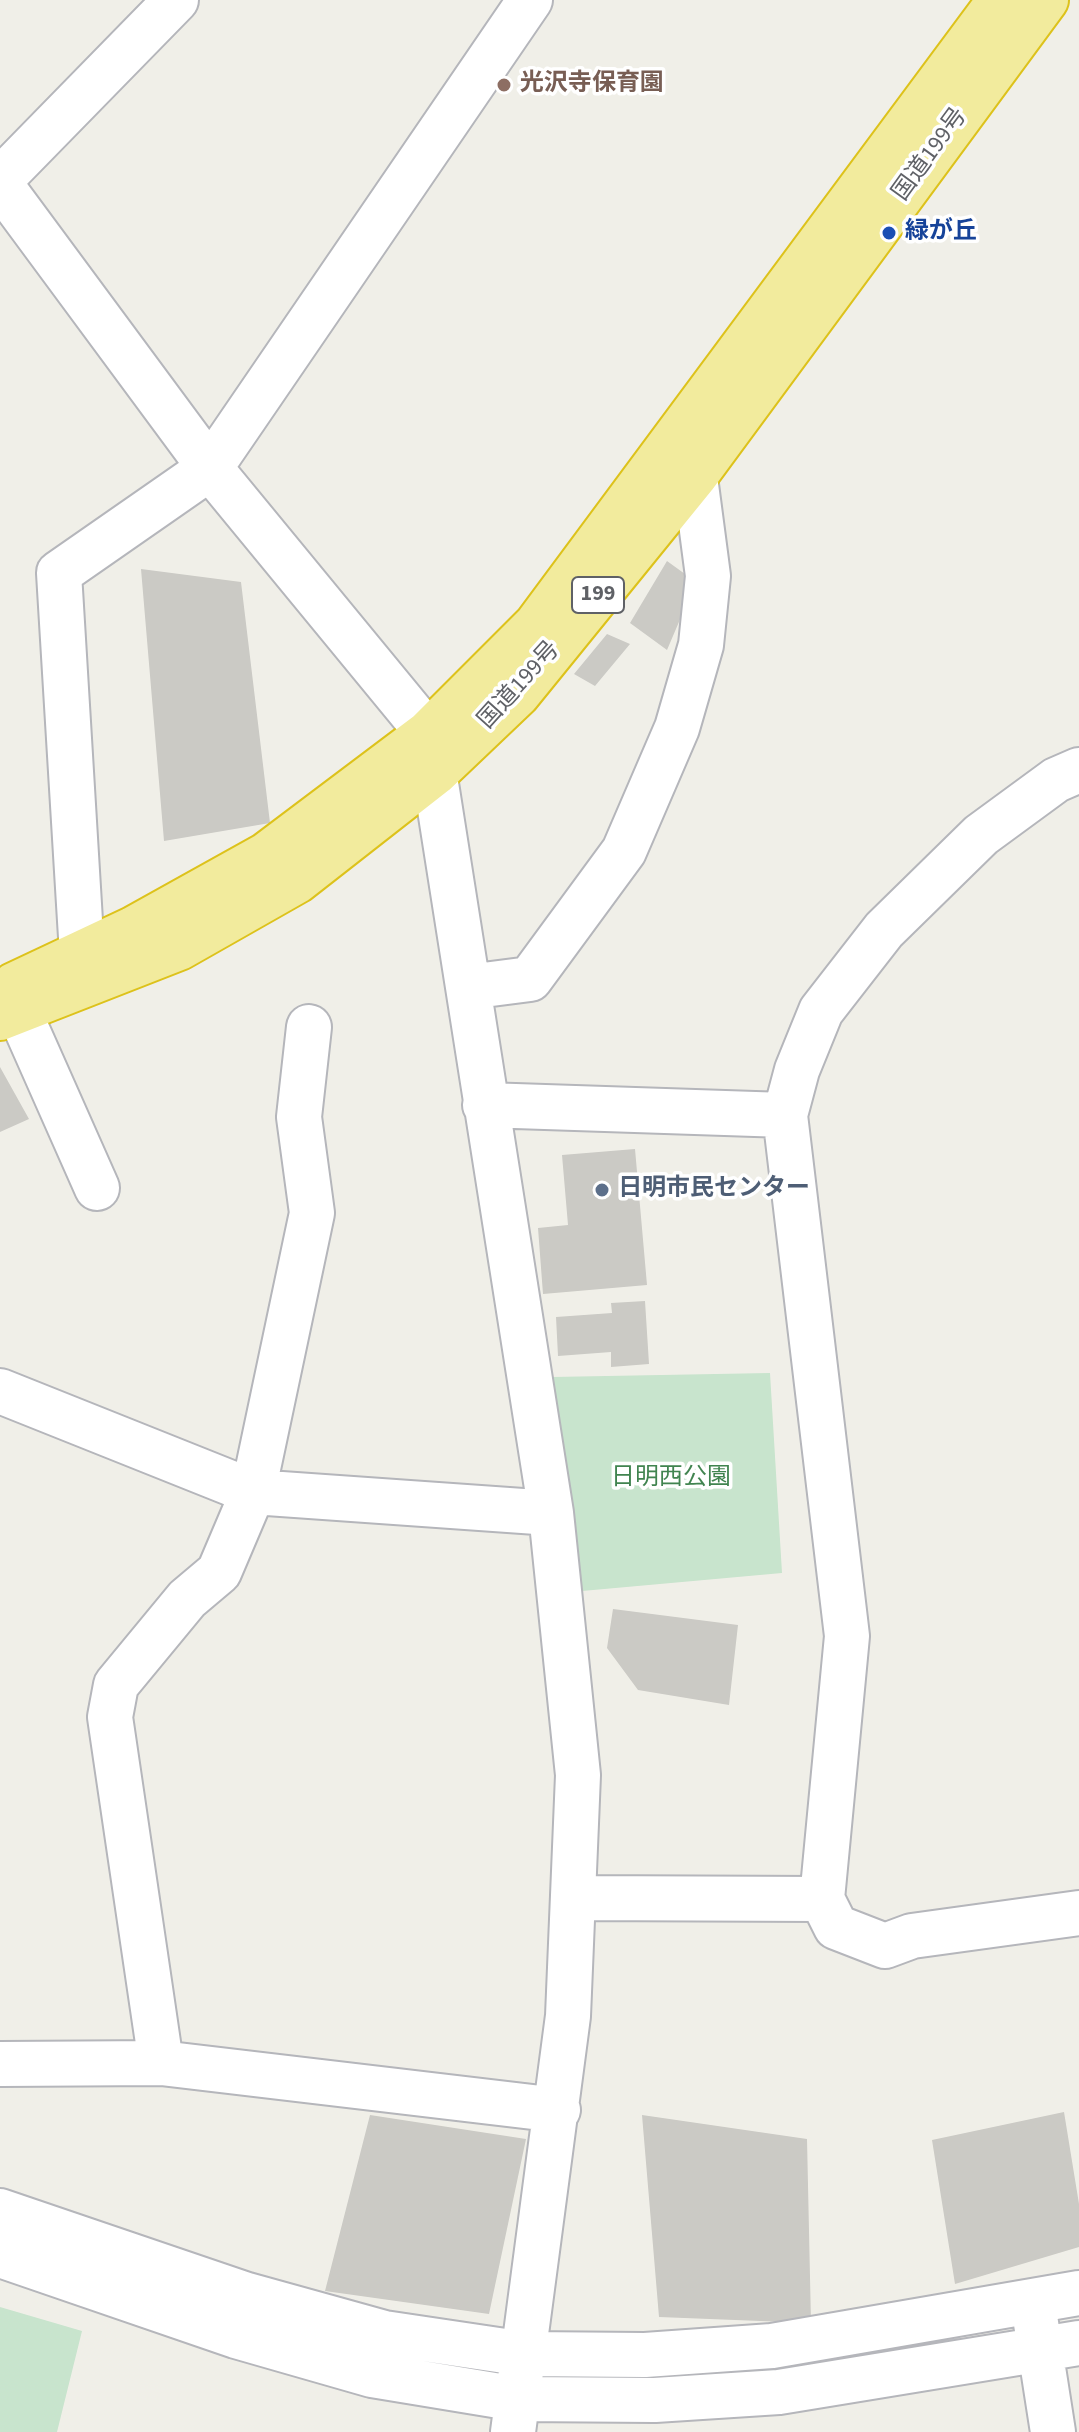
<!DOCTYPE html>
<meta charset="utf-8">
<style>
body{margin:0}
canvas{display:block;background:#f0efe8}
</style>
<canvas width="1079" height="2432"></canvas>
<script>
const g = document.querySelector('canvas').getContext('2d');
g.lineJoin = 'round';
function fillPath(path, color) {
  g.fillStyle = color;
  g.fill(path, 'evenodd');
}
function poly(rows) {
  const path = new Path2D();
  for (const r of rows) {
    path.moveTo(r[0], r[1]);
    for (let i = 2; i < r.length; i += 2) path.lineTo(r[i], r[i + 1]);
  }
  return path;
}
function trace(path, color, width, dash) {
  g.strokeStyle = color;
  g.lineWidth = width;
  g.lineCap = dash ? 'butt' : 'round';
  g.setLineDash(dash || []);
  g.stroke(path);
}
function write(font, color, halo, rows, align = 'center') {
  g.font = font + ' "Source Sans 3","Noto Sans JP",sans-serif';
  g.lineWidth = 7;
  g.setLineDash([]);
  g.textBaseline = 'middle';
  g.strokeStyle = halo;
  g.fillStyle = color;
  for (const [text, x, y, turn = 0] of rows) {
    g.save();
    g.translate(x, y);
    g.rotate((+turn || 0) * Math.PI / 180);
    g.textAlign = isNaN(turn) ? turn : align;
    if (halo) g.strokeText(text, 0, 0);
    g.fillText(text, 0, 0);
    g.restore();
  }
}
fillPath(poly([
 [770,1373,782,1573,571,1592,552,1377],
 [0,2307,82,2331,57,2432,0,2432]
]), '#c8e4cd');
fillPath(poly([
 [667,561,696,582,667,650,630,623],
 [141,569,241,582,270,823,164,841],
 [607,634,630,644,595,686,574,674],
 [0,1067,29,1119,0,1132],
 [635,1149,647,1285,543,1294,538,1228,568,1225,562,1155],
 [645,1301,649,1364,611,1367,611,1352,558,1356,556,1317,612,1313,611,1303],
 [613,1609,738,1625,729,1705,638,1690,607,1648],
 [1064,2112,1079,2204,1079,2247,955,2284,932,2140],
 [370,2115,526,2139,489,2314,325,2291],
 [642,2115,807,2139,811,2323,659,2317]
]), '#cbcac5');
const minor = poly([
 [0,180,176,0],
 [0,184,210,468,428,733,551,1513,578,1775,568,2016,513,2432],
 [82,954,59,573,210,468,530,0],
 [468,987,530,979,624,851,677,728,701,645,708,576,691,447],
 [19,1012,97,1188],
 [485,1105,785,1115,797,1070,821,1011,884,930,981,835,1056,780,1079,770],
 [785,1115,847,1636,822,1899,836,1927,885,1946,912,1936,1079,1913],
 [0,1391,253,1492,551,1513],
 [575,1898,822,1899],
 [161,2063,110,1717,116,1685,187,1599,219,1572,253,1492,312,1213,299,1117,309,1027],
 [0,2064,161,2063,558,2110],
 [0,2211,247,2295,384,2333,525,2354,645,2355,772,2346,1079,2293],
 [0,2255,236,2336,372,2375,518,2399,655,2400,779,2392,1079,2343],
 [1036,2323,1053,2432]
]);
const highway = poly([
 [14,985,133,929,266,855,428,733,536,625,1000,0],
 [0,1018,179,948,297,881,435,773,518,694,695,476,1046,0]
]);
trace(minor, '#b5b6bb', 48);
trace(highway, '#ddc21b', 48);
trace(minor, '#fff', 44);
trace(highway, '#f2eb9d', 44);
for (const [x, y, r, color] of [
 [504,85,8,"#8d6e63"],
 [889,233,8,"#1a4fb4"],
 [602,1190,8,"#5c6f8a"]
]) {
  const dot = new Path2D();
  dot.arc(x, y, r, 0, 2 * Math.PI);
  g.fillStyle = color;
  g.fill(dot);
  trace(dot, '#fff', 3);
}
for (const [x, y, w] of [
 [598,595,52]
]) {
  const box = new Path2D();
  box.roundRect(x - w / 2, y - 18, w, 36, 6);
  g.fillStyle = '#fff';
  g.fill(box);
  trace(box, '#5f6166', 2);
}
write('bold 22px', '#5f6166', null, [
 ["199",598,595]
]);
write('bold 24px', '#785e54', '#fff', [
 ["光沢寺保育園",520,85]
], 'left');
write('24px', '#5f6166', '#fff', [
 ["国道199号",931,155,-54],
 ["国道199号",520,686,-48]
]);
write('bold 24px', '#164399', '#fff', [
 ["緑が丘",905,233]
], 'left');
write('bold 24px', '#4e5e75', '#fff', [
 ["日明市民センター",618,1190]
], 'left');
write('24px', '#418450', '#fff', [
 ["日明西公園",671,1479]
]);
</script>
